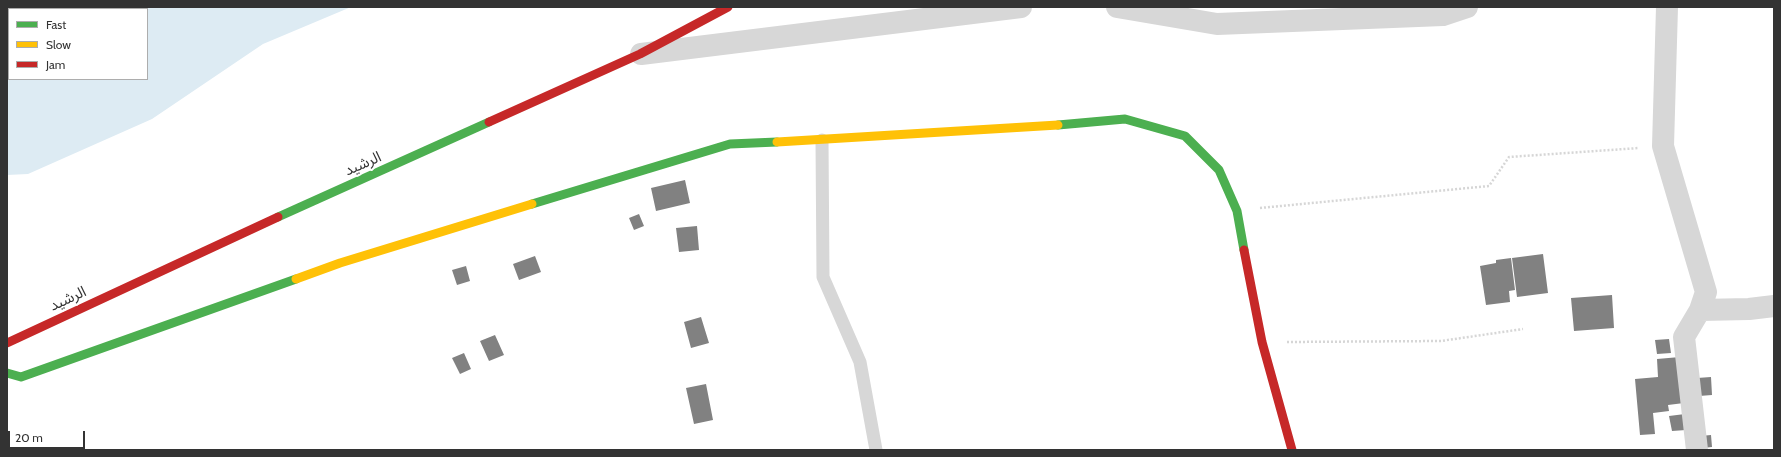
<!DOCTYPE html>
<meta charset="utf-8">
<style>
body{margin:0}
#map{position:relative;width:1781px;height:457px;overflow:hidden;background:#fff;font-family:Cabin,sans-serif}
canvas{display:block}
.frame{position:absolute;inset:0;border:8px solid #333;pointer-events:none}
.legend{position:absolute;left:8px;top:8px;width:140px;height:72px;box-sizing:border-box;background:#fff;border:1px solid #adadad;margin:0;padding:5px 7px;list-style:none;font-size:12px;color:#333}
.legend li{display:flex;align-items:center;gap:8px;height:20px}
.legend b{width:20px;border:1px solid #adadad}
.scale{position:absolute;left:8px;top:431px;width:77px;height:18px;box-sizing:border-box;border:2px solid #333;border-top:0;padding-left:5px;font-size:12px;line-height:14px;white-space:nowrap;color:#333;-webkit-text-stroke:3px #fff;paint-order:stroke}
</style>
<div id="map">
<canvas width="1781" height="457"></canvas>
<div class="frame"></div>
<ul class="legend">
<li><b style="height:5px;background:#4caf50"></b>Fast</li>
<li><b style="height:5px;background:#ffc107"></b>Slow</li>
<li><b style="height:5px;background:#c62828"></b>Jam</li>
</ul>
<div class="scale">20 m</div>
</div>
<script>
const g = document.querySelector('canvas').getContext('2d');
g.lineJoin = 'round';
function fillPath(path, color) {
  g.fillStyle = color;
  g.fill(path, 'evenodd');
}
function poly(rows) {
  const path = new Path2D();
  for (const r of rows) {
    path.moveTo(r[0], r[1]);
    for (let i = 2; i < r.length; i += 2) path.lineTo(r[i], r[i + 1]);
  }
  return path;
}
function trace(path, color, width, dash) {
  g.strokeStyle = color;
  g.lineWidth = width;
  g.lineCap = dash ? 'butt' : 'round';
  g.setLineDash(dash || []);
  g.stroke(path);
}
function write(font, color, halo, rows, align = 'center') {
  g.font = font + ' Cabin,"Noto Sans Arabic",sans-serif';
  g.lineWidth = 4;
  g.setLineDash([]);
  g.textBaseline = 'middle';
  g.strokeStyle = halo;
  g.fillStyle = color;
  for (const [text, x, y, turn = 0] of rows) {
    g.save();
    g.translate(x, y);
    g.rotate((+turn || 0) * Math.PI / 180);
    g.textAlign = isNaN(turn) ? turn : align;
    if (halo) g.strokeText(text, 0, 0);
    g.fillText(text, 0, 0);
    g.restore();
  }
}
fillPath(poly([
 [7,7,351,7,263,44,152,119,28,174,7,175],
 [9,9,147,9,147,79,9,79]
]), '#ddebf3');
fillPath(poly([
 [685,180,690,203,656,211,651,188],
 [639,214,644,226,634,230,629,218],
 [697,226,699,250,679,252,676,228],
 [1543,254,1548,293,1517,297,1512,258],
 [535,256,541,272,519,280,513,264],
 [1511,258,1515,290,1509,291,1510,302,1486,305,1480,266,1496,263,1496,260],
 [466,266,470,281,457,285,452,270],
 [1612,295,1614,328,1574,331,1571,298],
 [701,317,709,343,691,348,684,322],
 [495,335,504,355,489,361,480,341],
 [1669,339,1671,353,1657,354,1655,340],
 [464,353,471,369,460,374,452,358],
 [1680,357,1684,403,1668,405,1669,411,1653,413,1655,434,1640,435,1635,379,1658,377,1657,359],
 [1711,377,1712,395,1699,396,1697,378],
 [706,384,713,420,694,424,686,388],
 [1685,414,1686,430,1672,431,1669,416],
 [1711,435,1712,447,1702,448,1700,436]
]), '#818181');
trace(poly([
 [1260,208,1489,186,1509,157,1639,148],
 [1287,342,1441,341,1523,329]
]), '#d6d6d6', 2.5, [2, 2]);
trace(poly([
 [822,140,823,277,860,362,876,450]
]), '#d7d7d7', 13);
trace(poly([
 [1117,7,1217,24,1443,15,1467,7],
 [1667,7,1663,146,1706,292,1700,310,1684,337,1697,450],
 [641,54,1021,7],
 [1700,310,1749,309,1774,306]
]), '#d7d7d7', 22);
trace(poly([
 [1058,125,1125,119,1185,136,1219,170,1237,211,1244,250],
 [532,204,730,144,777,142],
 [278,217,489,122],
 [7,373,21,377,296,279]
]), '#4caf50', 9);
trace(poly([
 [777,142,1058,125],
 [296,279,340,263,532,204]
]), '#ffc107', 9);
trace(poly([
 [489,122,640,54,728,7],
 [1244,250,1262,342,1292,450],
 [7,343,278,217]
]), '#c62828', 9);
write('15px', '#333', '#fff', [
 ["الرشيد",363,164,-24],
 ["الرشيد",68,299,-25]
]);
</script>
